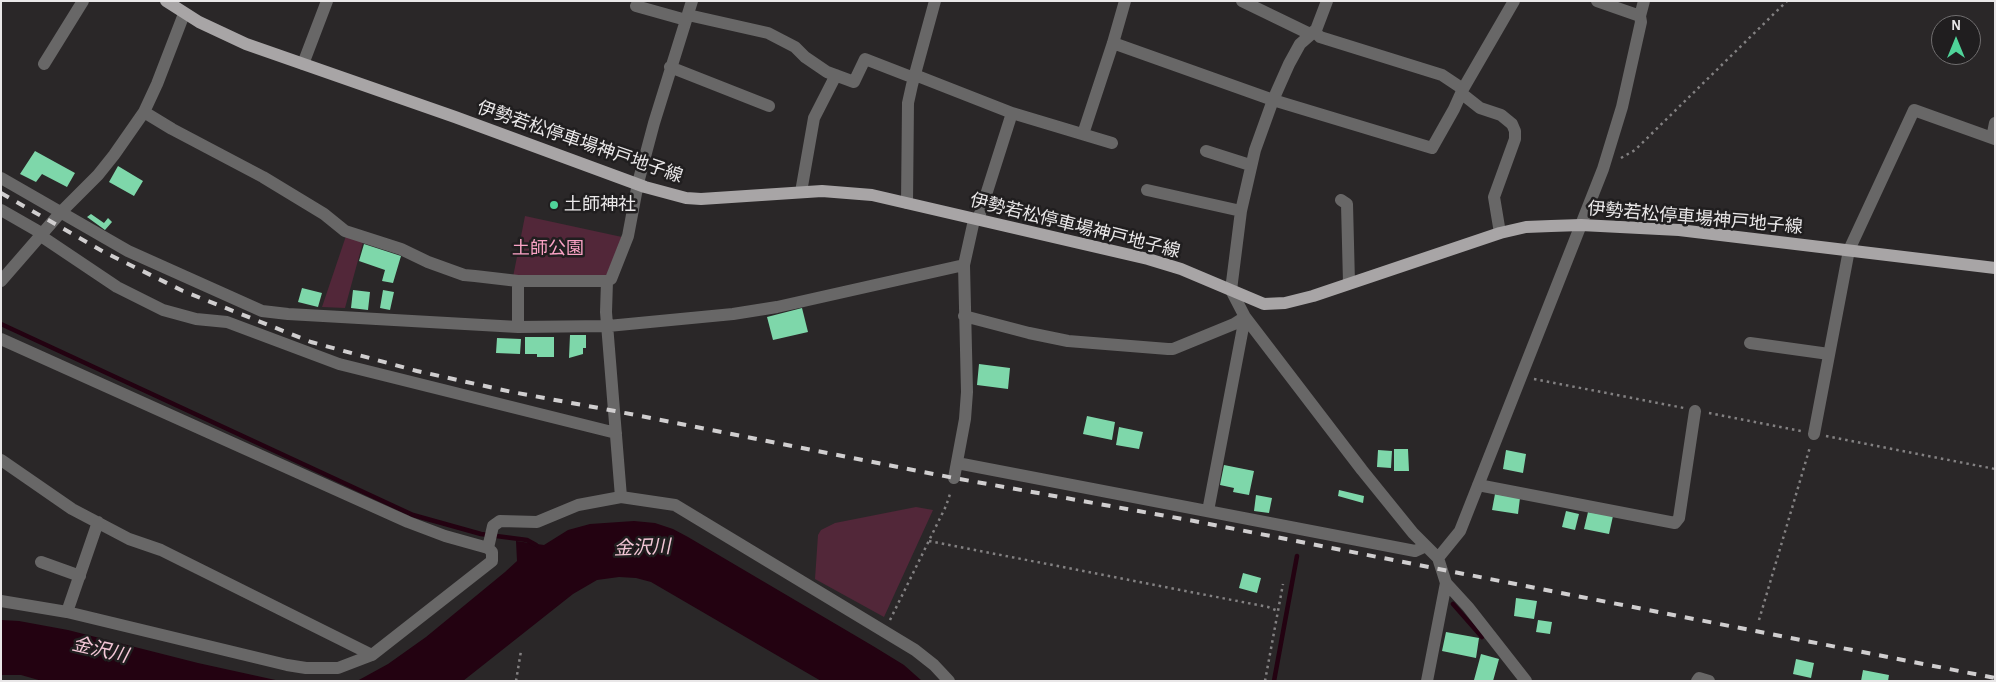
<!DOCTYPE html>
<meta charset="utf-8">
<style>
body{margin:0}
#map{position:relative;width:1996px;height:682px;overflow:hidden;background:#2a2728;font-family:"Alegreya Sans",sans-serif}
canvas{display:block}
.frame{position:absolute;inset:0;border:2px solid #e9e7e8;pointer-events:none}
.north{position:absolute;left:1931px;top:15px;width:50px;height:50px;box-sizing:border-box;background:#201e1f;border:1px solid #706e6f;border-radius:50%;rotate:0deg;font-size:14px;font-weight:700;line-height:20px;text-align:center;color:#e9e7e8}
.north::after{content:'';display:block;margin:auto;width:18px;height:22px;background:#4fd399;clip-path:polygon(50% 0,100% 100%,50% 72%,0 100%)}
</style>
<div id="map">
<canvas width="1996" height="682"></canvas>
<div class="frame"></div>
<div class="north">N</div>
</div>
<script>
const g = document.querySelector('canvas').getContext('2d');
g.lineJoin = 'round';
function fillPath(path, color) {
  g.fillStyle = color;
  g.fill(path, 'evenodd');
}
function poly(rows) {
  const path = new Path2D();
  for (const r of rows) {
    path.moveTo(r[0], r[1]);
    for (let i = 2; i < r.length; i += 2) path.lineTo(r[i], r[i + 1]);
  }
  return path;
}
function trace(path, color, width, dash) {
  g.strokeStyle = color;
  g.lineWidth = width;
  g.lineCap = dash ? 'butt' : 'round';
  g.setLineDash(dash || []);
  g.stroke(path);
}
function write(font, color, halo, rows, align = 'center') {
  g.font = font + ' "Alegreya Sans","Noto Sans JP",sans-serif';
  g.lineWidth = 5;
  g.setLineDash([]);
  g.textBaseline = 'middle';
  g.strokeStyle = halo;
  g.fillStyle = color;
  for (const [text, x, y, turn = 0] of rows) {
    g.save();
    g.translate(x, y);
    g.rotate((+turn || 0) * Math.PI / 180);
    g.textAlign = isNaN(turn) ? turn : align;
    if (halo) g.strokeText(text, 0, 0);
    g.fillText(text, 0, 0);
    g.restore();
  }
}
fillPath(poly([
 [525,216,622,237,606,277,513,277],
 [346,236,363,242,345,308,322,307],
 [916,507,933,510,884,617,815,579,818,535,821,530,835,523]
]), '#522739');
fillPath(poly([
 [634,521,655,523,673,529,688,537,873,646,904,665,922,681,821,681,651,582,636,578,619,577,597,580,573,594,463,681,357,681,388,664,426,637,505,572,517,561,516,541,544,545,568,530,590,524],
 [1,620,19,621,68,630,198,663,280,681,42,681,21,675,1,675]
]), '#230211');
trace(poly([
 [1,324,413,515,481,534,527,540,536,545],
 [1453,604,1482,637],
 [1274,681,1297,556]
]), '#230211', 4.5);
fillPath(poly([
 [35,151,75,173,67,187,42,174,36,182,20,174],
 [118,166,143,181,134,196,109,182],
 [91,214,104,223,108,218,112,222,105,230,87,217],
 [364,244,401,256,393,283,382,281,385,270,359,261],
 [302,288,322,293,318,307,298,302],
 [353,290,370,292,368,310,351,308],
 [383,290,394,292,390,310,380,308],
 [802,308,808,332,773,340,767,317],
 [570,335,586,335,586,348,583,348,583,354,569,358],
 [525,337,554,337,554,357,537,357,537,354,525,354],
 [497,338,521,339,520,354,496,353],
 [979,364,1010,368,1008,389,977,385],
 [1087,416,1115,422,1112,440,1083,434],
 [1119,427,1143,432,1139,449,1116,445],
 [1394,449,1408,449,1409,471,1394,471],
 [1378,450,1392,451,1391,468,1377,467],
 [1506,450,1526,454,1523,473,1503,469],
 [1224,465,1254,471,1249,495,1233,492,1234,488,1220,485],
 [1339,490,1364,496,1363,503,1338,496],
 [1495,494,1520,498,1518,514,1492,510],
 [1256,495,1272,498,1269,513,1254,511],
 [1566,511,1579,514,1575,530,1562,527],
 [1588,512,1613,516,1609,534,1584,529],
 [1243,573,1261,578,1257,593,1239,588],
 [1516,598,1537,601,1534,619,1514,616],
 [1538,620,1552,622,1550,634,1536,632],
 [1446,632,1479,638,1476,658,1442,651],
 [1481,654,1499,659,1493,681,1474,680],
 [1796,659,1814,663,1811,678,1793,674],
 [1863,670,1889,675,1888,681,1861,681]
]), '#7ed7aa');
trace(poly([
 [1621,158,1635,150,1787,1],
 [1534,379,1684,408],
 [1709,413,1801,431],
 [1826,436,1995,469],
 [929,541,1268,607,1278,611],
 [890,620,946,506,951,491],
 [1759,620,1810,447],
 [516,681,521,651],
 [1265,681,1283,584]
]), '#838182', 2.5, [2.5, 4]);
trace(poly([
 [1242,1,1310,34],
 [1327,1,1316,30,1300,44,1289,64,1273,100,1255,150,1241,211,1231,290,1245,317,1362,470,1413,533,1438,558,1446,583,1468,607,1526,681],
 [1597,1,1640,16],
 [636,6,686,20],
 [688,15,768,33,795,47,805,57,827,72,854,82,865,59,914,78],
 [1314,31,1320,37,1442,75,1463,89],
 [1113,43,1273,100,1432,148,1454,109,1463,89,1514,1],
 [44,64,83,1],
 [303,64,327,1],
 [670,67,769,106],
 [915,75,1012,113,1112,143],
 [1461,93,1480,108,1501,115,1512,124,1515,131,1515,139,1494,197,1500,233],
 [144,112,172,129,263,177,324,214,345,231,401,249,428,262,464,275,475,276,518,281,607,281],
 [1083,134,1113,43,1125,1],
 [1992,138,1995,123],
 [1206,151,1250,165],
 [1,178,128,251,262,311,288,314,518,327,608,326,733,314,777,307,964,265],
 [1147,190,1241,211],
 [801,192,814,118,836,75],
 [1341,200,1347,204,1349,283],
 [907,203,908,103,912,85,935,1],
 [1,210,43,234],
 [978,220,1012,113],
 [41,236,117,287,163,310,196,319,227,322,339,364,616,433],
 [1,281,61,212,98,175,114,155,144,112,157,84,184,14],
 [518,281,518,327],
 [964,316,1029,333,1068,341,1168,349,1173,349,1234,324,1245,317],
 [1,339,408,522,445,536,488,548,492,552,492,561,372,655,338,668,306,668,287,665,67,612,1,601],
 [1750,343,1829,354],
 [1814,434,1849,250,1914,110,1995,139],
 [1,460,72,509,129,539,161,550,372,655],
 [957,463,1415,551,1426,546],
 [954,478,965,419,967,392,964,265,974,220],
 [1478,485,1675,523,1679,518,1695,411],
 [621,497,606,312,607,281,611,279,628,236,638,183,654,123,692,1],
 [1208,511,1245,317],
 [488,548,493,526,500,521,537,522,578,505,621,497,675,505,915,650,934,665,949,681],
 [1438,558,1460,531,1603,169,1622,107,1641,22,1640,16,1644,1],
 [41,562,80,576],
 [67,612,98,522],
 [1427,681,1446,583],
 [1697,681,1699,678,1709,681]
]), '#686767', 12);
trace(poly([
 [166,1,199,22,246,44,455,117,645,187,686,198,701,199,822,191,872,195,1148,259,1181,269,1264,304,1285,303,1313,296,1500,233,1526,227,1551,226,1581,225,1679,230,1995,268]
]), '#a8a5a6', 12);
trace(poly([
 [1,193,104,252,183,291,311,342,417,371,512,392,615,411,954,478,1194,521,1995,678]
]), '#d0cecf', 4, [9, 9]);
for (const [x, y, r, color] of [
 [554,205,5,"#4fd399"]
]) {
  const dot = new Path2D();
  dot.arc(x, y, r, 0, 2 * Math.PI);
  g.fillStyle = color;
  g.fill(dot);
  trace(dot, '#201e1f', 2);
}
write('18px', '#e9e7e8', '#201e1f', [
 ["伊勢若松停車場神戸地子線",580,142,19],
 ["伊勢若松停車場神戸地子線",1695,218,5],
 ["伊勢若松停車場神戸地子線",1075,226,14]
]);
write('18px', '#e9e7e8', '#201e1f', [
 ["土師神社",564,205]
], 'left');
write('18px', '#f9a2c4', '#201e1f', [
 ["土師公園",548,249]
]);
write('italic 19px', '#f4c7d7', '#201e1f', [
 ["金沢川",642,548,-2],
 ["金沢川",100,650,13]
]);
</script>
